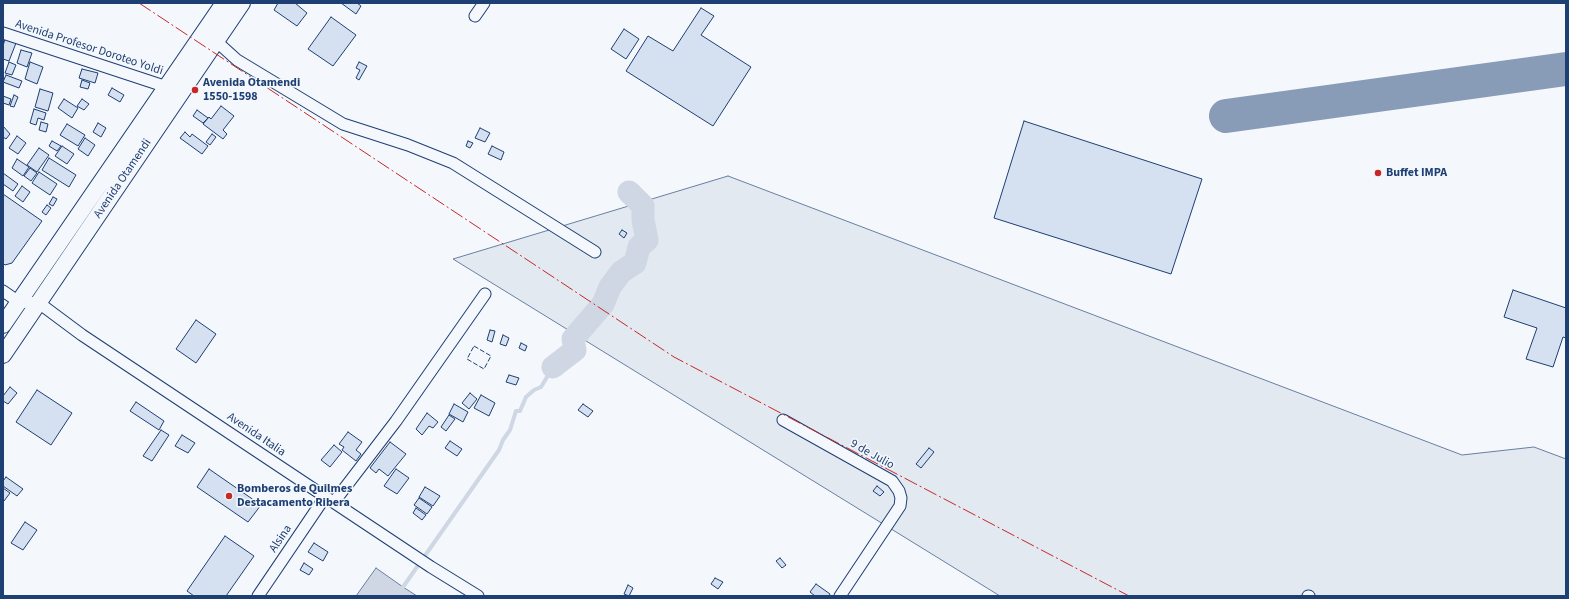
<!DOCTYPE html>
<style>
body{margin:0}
#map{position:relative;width:1569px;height:599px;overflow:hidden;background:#f4f7fb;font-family:"Source Sans 3",sans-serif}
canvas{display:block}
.frame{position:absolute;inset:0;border:4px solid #1d3f73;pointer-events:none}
</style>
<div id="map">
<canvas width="1569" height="599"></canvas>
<div class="frame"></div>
</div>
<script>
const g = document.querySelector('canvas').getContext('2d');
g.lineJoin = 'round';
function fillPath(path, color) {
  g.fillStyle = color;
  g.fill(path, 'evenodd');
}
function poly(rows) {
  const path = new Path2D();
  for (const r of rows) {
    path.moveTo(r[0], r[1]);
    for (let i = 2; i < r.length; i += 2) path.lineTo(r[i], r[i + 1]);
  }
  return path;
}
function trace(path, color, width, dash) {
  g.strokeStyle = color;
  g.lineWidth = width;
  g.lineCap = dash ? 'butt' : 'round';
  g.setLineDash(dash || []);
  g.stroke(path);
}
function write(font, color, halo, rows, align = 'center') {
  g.font = font + ' "Source Sans 3",sans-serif';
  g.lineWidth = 3;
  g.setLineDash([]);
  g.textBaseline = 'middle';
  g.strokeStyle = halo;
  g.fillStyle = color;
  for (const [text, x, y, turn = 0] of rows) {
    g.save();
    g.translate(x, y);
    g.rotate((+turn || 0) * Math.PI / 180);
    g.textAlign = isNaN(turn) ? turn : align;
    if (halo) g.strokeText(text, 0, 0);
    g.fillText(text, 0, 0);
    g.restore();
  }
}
const green = poly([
 [728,176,1462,455,1534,447,1566,459,1566,596,1000,596,453,259,728,176]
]);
fillPath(green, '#e3e9f0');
trace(green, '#687fa3', 1);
const water = poly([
 [376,568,403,587,417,596,356,596,376,568]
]);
fillPath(water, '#cfd7e4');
trace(water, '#687fa3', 1);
trace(poly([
 [403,587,499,450,503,440,510,430,516,411,520,411,526,397,534,390,541,387,553,367]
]), '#cfd7e4', 4);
trace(poly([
 [553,367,575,350,573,339,603,304,610,287,621,272,635,263,639,247,647,240,643,220,643,206,629,192]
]), '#cfd7e4', 23);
trace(poly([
 [1226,116,1566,69]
]), '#889bb7', 34);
const building = poly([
 [278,3,295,3,307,13,297,26,274,10,278,3],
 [341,3,357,3,361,6,356,14,341,3],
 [701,8,714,16,701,35,751,67,713,126,626,71,648,36,673,51,701,8],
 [331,17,356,35,333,66,308,49,331,17],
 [624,29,639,39,626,59,611,49,624,29],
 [5,39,16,43,9,61,3,59,3,46,5,39],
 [21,50,32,53,27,67,17,63,21,50],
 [9,62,16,65,12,75,5,73,9,62],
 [30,62,43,67,37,84,25,79,30,62],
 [359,62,367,66,359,80,356,78,360,70,356,68,359,62],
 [82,69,98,73,95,83,79,78,82,69],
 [6,75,22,81,19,88,3,82,6,75],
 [82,80,90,83,88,89,80,87,82,80],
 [112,88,124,95,120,102,108,95,112,88],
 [40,89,53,93,48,111,35,107,40,89],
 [14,95,18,97,14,107,10,106,14,95],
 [3,96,11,99,9,105,3,103,3,96],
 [64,99,78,108,72,118,58,108,64,99],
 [82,99,89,104,84,110,77,106,82,99],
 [221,106,234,116,223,130,227,134,223,139,203,124,209,117,211,119,221,106],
 [34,109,46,113,44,120,38,118,36,125,30,123,34,109],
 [197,110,208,118,203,123,193,116,197,110],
 [1024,121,1202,179,1171,274,994,218,1024,121],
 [41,122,48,124,46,132,39,130,41,122],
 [98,123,106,128,101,137,93,132,98,123],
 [67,124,85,135,78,146,60,135,67,124],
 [3,126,10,134,6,139,3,137,3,126],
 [480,128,490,133,485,142,475,138,480,128],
 [185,132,190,137,192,134,208,146,202,154,180,138,185,132],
 [212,134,216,137,210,145,206,142,212,134],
 [17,136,26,143,18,154,9,148,17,136],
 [85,138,95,145,88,156,78,149,85,138],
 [52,141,61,146,57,151,49,146,52,141],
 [468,141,473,143,470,148,466,146,468,141],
 [62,146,74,154,67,164,55,156,62,146],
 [492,146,504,152,501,160,488,154,492,146],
 [39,148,49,155,37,172,27,165,39,148],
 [49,158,76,175,69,187,42,170,49,158],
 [17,159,29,167,23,176,12,168,17,159],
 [30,168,37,173,31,181,24,176,30,168],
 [39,172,57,184,50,195,32,183,39,172],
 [3,173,18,184,13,191,3,184,3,173],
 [22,186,30,192,23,202,15,196,22,186],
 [3,194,42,221,12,263,5,265,3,263,3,194],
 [53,197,57,199,53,206,49,204,53,197],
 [47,205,51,208,46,215,42,212,47,205],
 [622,230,627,233,624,238,619,234,622,230],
 [1513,290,1566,308,1566,338,1563,337,1553,367,1526,359,1537,328,1504,317,1513,290],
 [196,320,216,334,196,363,176,349,196,320],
 [490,330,495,331,492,342,487,340,490,330],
 [503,335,509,338,506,346,500,344,503,335],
 [521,343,527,346,525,351,519,348,521,343],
 [509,375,519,378,516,385,506,382,509,375],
 [10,387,17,393,8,404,3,401,3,396,10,387],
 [37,390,72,413,51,445,16,422,37,390],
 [470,393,477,399,469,409,462,403,470,393],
 [481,395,495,403,489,416,474,408,481,395],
 [136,402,164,421,159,430,130,411,136,402],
 [454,404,468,412,463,422,449,414,454,404],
 [583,404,593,411,588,417,578,410,583,404],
 [427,413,438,422,433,428,429,426,422,435,416,429,427,413],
 [449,415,455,419,446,431,441,427,449,415],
 [161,430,169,435,152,461,143,456,161,430],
 [348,432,362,442,356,450,361,454,356,461,342,450,344,447,339,444,348,432],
 [182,435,195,443,188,453,175,446,182,435],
 [450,441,462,449,457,456,445,448,450,441],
 [390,442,406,454,388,476,379,469,376,473,370,468,390,442],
 [334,445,342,452,330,467,321,460,334,445],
 [929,448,934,452,921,468,916,464,929,448],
 [209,469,261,505,248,522,197,487,209,469],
 [396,469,409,478,397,494,384,486,396,469],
 [6,477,23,489,17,496,3,486,3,481,6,477],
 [877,486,884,492,880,496,873,491,877,486],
 [425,487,440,496,433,506,419,497,425,487],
 [3,488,10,493,4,501,3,500,3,488],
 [419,498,432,507,427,514,414,505,419,498],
 [416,508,426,515,422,520,413,513,416,508],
 [25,522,37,530,23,550,11,543,25,522],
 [225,536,254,556,226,596,194,596,187,591,225,536],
 [314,543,328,552,323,561,308,552,314,543],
 [780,558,786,565,782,568,776,561,780,558],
 [304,563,313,569,309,575,300,570,304,563],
 [715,578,723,582,718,589,711,584,715,578],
 [816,584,830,594,829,596,815,596,810,592,816,584],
 [628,585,633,588,629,596,624,594,628,585]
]);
fillPath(building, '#d5e0f0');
trace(building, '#1d3f73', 1);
const street = poly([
 [475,16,484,3],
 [3,33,167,87],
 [216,41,237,60,343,124,408,145,453,163,595,252],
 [3,291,19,302,39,303,82,335,431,567,478,596],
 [783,420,892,481,899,491,901,498,900,506,840,596],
 [334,502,396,421,485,294],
 [258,596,325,497],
 [1308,596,1309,596]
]);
const secondary = poly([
 [3,325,224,3],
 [3,355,242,3]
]);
trace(street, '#1d3f73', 13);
trace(secondary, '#1d3f73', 18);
trace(street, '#f4f7fb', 11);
trace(secondary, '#f4f7fb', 16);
trace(poly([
 [474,346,491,356,484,369,467,359,474,346]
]), '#1d3f73', 1, [5, 2]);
trace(poly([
 [139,3,674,357,1129,596]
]), '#c62828', 1, [14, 3, 2, 3]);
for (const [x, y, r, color] of [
 [195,90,4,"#c62828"],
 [1378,173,4,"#c62828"],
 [229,496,4,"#c62828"]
]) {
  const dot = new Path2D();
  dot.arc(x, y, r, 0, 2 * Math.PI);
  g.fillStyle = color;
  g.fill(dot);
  trace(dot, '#f4f7fb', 1.5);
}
write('12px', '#1d3f73', '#f4f7fb', [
 ["Avenida Profesor Doroteo Yoldi",89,48,18],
 ["Avenida Otamendi",123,179,-56],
 ["Avenida Italia",256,435,34],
 ["9 de Julio",872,455,29],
 ["Alsina",281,539,-56]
]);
write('bold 12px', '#1d3f73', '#f4f7fb', [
 ["Avenida Otamendi",203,83],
 ["1550-1598",203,97],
 ["Buffet IMPA",1386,173],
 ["Bomberos de Quilmes",237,489],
 ["Destacamento Ribera",237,503]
], 'left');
</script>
